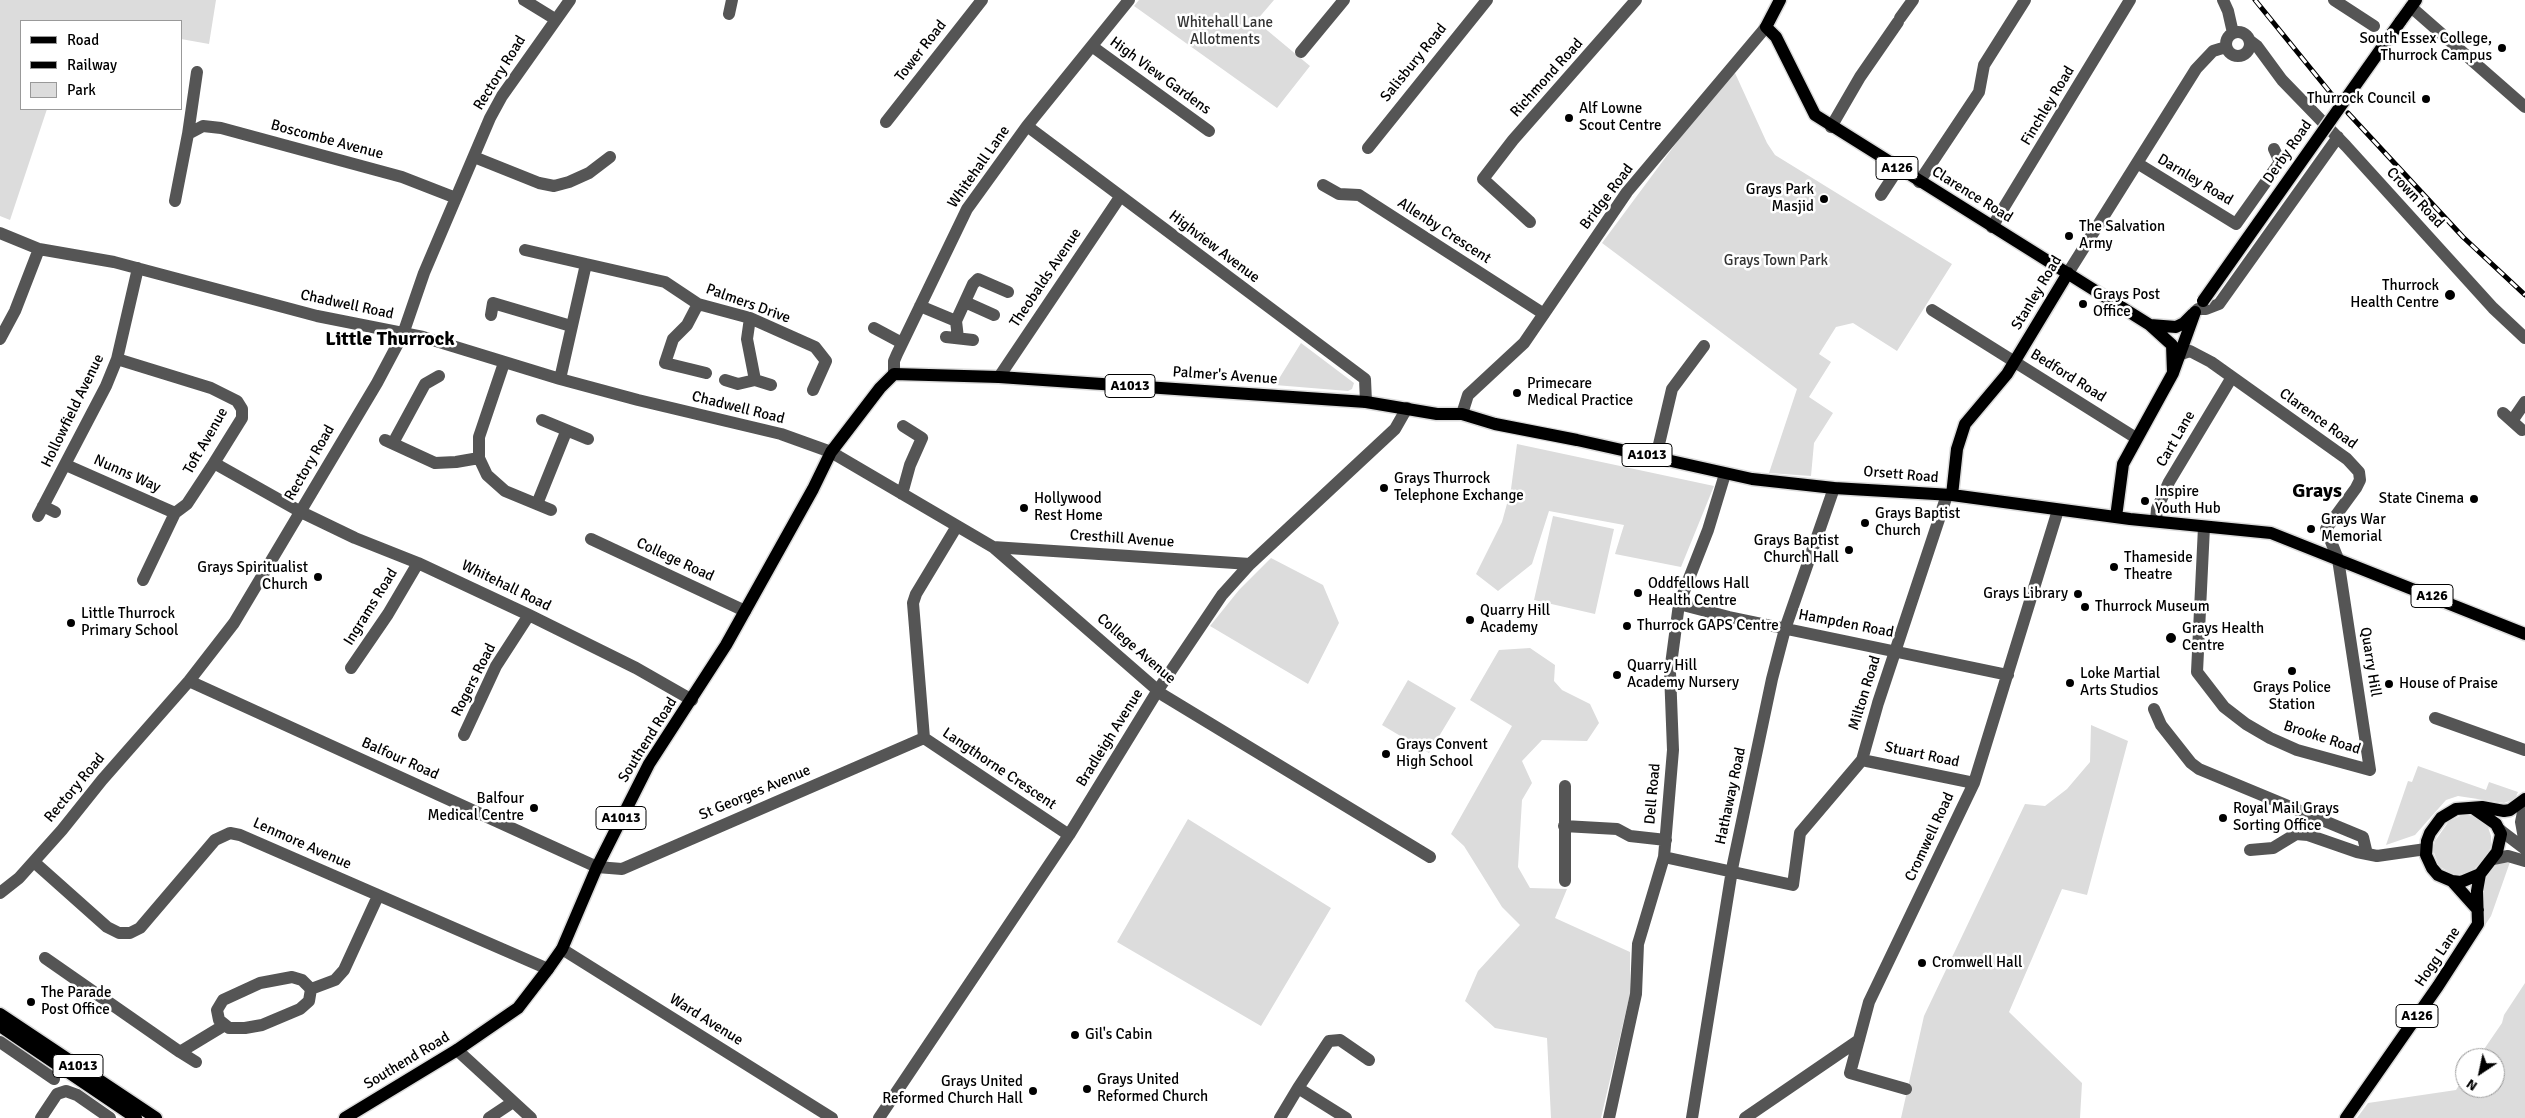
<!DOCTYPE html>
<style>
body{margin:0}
#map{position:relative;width:2525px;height:1118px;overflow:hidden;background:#fff;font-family:Signika,sans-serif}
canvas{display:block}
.legend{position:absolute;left:20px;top:20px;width:162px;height:90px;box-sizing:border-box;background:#fff;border:1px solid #999;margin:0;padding:6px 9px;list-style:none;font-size:15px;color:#000}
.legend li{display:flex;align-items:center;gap:10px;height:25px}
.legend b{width:25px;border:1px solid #999}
.north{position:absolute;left:2455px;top:1048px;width:50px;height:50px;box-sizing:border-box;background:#fff;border:1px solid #999;border-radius:50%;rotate:214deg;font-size:14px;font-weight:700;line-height:20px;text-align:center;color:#000}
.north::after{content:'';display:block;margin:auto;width:18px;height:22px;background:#000;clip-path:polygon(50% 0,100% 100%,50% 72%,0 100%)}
</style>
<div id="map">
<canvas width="2525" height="1118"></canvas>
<ul class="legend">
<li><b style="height:6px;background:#000"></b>Road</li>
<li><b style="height:6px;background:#000"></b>Railway</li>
<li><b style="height:14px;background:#dcdcdc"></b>Park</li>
</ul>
<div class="north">N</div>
</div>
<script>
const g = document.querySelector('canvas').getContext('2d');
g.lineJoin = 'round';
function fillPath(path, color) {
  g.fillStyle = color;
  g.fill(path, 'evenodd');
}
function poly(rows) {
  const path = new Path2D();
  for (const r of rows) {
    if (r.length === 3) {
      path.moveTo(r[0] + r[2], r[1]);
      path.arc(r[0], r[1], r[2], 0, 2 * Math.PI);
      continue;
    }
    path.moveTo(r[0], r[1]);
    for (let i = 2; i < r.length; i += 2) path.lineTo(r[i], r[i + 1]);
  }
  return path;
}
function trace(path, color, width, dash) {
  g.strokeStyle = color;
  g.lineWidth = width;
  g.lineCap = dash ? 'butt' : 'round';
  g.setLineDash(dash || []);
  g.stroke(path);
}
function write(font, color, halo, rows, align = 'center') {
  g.font = font + ' Signika,sans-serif';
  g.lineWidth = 5;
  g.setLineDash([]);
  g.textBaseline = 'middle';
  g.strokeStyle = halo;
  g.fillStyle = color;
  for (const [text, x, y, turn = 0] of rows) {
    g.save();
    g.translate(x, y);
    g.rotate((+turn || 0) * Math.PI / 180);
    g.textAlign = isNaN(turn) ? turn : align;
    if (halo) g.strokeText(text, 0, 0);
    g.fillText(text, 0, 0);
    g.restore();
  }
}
fillPath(poly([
 [0,0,216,0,209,44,181,39,181,21,21,21,21,109,47,109,10,220,0,216],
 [1139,0,1274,0,1256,21,1310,66,1277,108,1134,6],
 [1735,73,1767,143,1775,155,1952,264,1897,351,1853,323,1836,327,1819,354,1831,362,1809,397,1833,413,1814,443,1811,476,1769,473,1797,389,1602,243,1717,88],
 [1301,343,1354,383,1352,389,1348,391,1275,385],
 [1517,444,1714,486,1681,567,1615,554,1624,525,1549,511,1532,564,1498,591,1476,574,1502,522,1511,489],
 [1553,516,1614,529,1595,614,1534,600],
 [1271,558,1323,585,1339,623,1308,684,1210,626,1239,590],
 [1530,648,1555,665,1554,681,1562,690,1590,704,1599,723,1587,741,1542,740,1522,761,1532,783,1522,800,1518,867,1530,888,1567,889,1555,918,1630,952,1630,994,1601,1118,1551,1118,1547,1038,1495,1028,1465,1001,1478,971,1520,925,1502,907,1464,846,1451,834,1512,726,1470,700,1499,650],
 [1408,680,1456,708,1429,753,1382,725],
 [2091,725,2128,741,2087,895,2062,889,2009,1012,2082,1083,2080,1118,1901,1118,1924,1016,2025,804,2045,806,2067,789,2090,762],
 [2418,766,2486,790,2489,782,2518,792,2515,799,2504,803,2458,796,2446,800,2415,835,2386,845,2408,781,2412,782],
 [2465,814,2481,819,2488,827,2491,836,2491,846,2487,856,2471,872,2454,875,2439,866,2433,850,2435,841,2449,821],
 [1188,819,1331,908,1261,1026,1117,942],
 [2510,862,2491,916,2481,931,2485,917,2482,902,2483,880,2498,863],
 [2525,983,2525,1118,2357,1118,2368,1103,2456,1090,2465,1076,2465,1088,2495,1088,2495,1058,2478,1058,2502,1023,2504,1015]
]), '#dcdcdc');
const major = poly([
 [1780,0,1766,27,1776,37,1815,115,2150,325,2172,345,2173,373],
 [2400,22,2416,0],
 [2150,325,2176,327,2184,323,2193,314],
 [1952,495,1957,449,1965,424,2007,374,2068,273],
 [2116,517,2123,464,2173,373,2195,312],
 [2480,874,2461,882,2452,881,2438,875,2432,868,2426,855,2427,841,2430,833,2441,818,2456,809,2482,807,2504,811,2510,810,2525,799],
 [2452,881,2478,910],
 [0,1014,156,1118],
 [0,1026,136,1118],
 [345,1118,457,1050,518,1008,548,969,562,949,597,867,649,764,726,645,813,489,831,452,880,388,894,374,999,377,1366,402,1437,414,1462,414,1495,424,1577,440,1752,479,1834,488,1952,495,2130,519,2271,533,2525,634],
 [2346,1118,2438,986,2478,924,2477,891,2480,874,2497,852,2501,834,2496,824,2473,808]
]);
trace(major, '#dbdbdb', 15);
trace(poly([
 [524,0,555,19],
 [2223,0,2228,11,2233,33],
 [2334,0,2374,26],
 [2411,7,2525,107],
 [729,14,732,0],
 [1900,18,1913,0],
 [2238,44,12],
 [2249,40,2257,46,2282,80,2346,146,2493,308,2525,338],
 [1093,47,1209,131],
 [1301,52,1344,0],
 [886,122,982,0],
 [1027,126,1365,379,1366,402],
 [1831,127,1860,77,1898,22],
 [188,134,197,72],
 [1368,148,1487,0],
 [474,157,539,183,554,186,569,182,589,173,610,157],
 [2137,163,2236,224,2280,162,2274,149],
 [1919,182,1979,92,1984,65,2025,0],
 [1323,185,1339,194,1359,195,1544,314],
 [1881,195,1898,169],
 [175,201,188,134,203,126,221,128,402,177,456,198],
 [1530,222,1483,179,1513,140,1636,0],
 [1992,227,2130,0],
 [0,233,39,249,114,262,317,316,423,337,560,379,638,400,781,434,831,452,993,547,1163,695,1430,857],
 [525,250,586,264],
 [2068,273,2196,69,2213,51,2226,47],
 [965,302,994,315],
 [698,304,687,325,673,339,665,363,706,373],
 [920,306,956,321,958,338],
 [2198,309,2206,309,2219,304,2338,137],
 [1932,310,2136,438],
 [491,315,493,303,571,326],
 [750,318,747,339,755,380],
 [956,321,973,284,978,279,1008,292],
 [874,328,902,343],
 [946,337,973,340],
 [0,339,15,311,39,249],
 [2181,354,2190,351,2211,362,2347,459,2359,472,2360,480,2356,488,2326,529,2338,559,2370,770,2297,750,2270,738,2246,724,2224,707,2197,672,2204,527],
 [117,359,211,388,237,401,242,409,242,418,214,463,187,504,175,513,143,580],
 [504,363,479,437,479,458,487,475,505,491,551,510],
 [894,374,894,361,897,354,967,209,1027,126,1129,0],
 [999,377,1120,197],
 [560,379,586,264,665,282,698,304,750,318,815,347,826,361,813,390],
 [725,380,738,384,755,380,771,385],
 [2503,413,2522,430],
 [1462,414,1468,395,1524,343,1627,192,1766,27],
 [542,420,588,439],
 [2512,421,2525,402],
 [385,440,435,463,456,462,479,458],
 [393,443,425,384,439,376],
 [1656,457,1672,389,1704,346],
 [214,463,301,512,355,538,418,563,529,615,636,668,692,700],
 [66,465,175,513],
 [902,494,910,465,922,438,903,426],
 [537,504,566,432],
 [43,506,55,512],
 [38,516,106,386,117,359,138,268],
 [2156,521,2157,509,2169,482,2232,377],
 [957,526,916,594,913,603,924,738,1069,835],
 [591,539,745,611],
 [993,547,1250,564],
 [1679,604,1729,617,2008,675],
 [351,668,388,614,418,563],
 [189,681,597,867,622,869,924,738],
 [2154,709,2161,725,2191,763,2199,769,2363,837,2367,854],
 [2435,718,2525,750],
 [464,735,496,666,529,615],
 [1862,760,1974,783],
 [1565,786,1565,881],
 [2525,803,2521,822,2525,844],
 [1564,826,1617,829,1630,836,1666,840],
 [2500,830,2525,849],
 [2250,850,2273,848,2296,834,2308,835,2357,852,2377,856,2426,849],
 [1664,857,1793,885,1800,833,1862,760,1878,703,1947,495],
 [2493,859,2508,856,2525,861],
 [34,862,107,927,119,933,130,933,140,928,215,840,230,833,240,835,548,969],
 [0,893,19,878,62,830,102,780,189,681,234,623,377,383,403,334,424,273,490,118,502,96,570,0],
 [562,949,832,1118],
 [45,958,180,1052],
 [292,977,302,980,311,989,309,1001,300,1009,262,1025,245,1028,229,1028,219,1020,217,1010,223,1000,260,983,292,977],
 [311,989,335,980,344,970,378,896],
 [0,1042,54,1079],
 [457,1050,531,1118],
 [196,1062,180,1052,223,1026],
 [1298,1088,1329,1041,1340,1040,1369,1060],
 [1906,1089,1850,1073,1869,1002,1974,783,2058,510],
 [41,1118,57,1094,66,1091,77,1095,110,1118],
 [489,1118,513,1102],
 [879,1118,1069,835,1158,690,1222,595,1250,564,1395,429,1407,408],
 [1280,1118,1298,1088,1346,1118],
 [1609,1118,1636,994,1638,944,1664,857,1673,750,1670,672,1679,604,1708,530,1725,474],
 [1692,1118,1733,864,1772,679,1785,629,1834,488],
 [1745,1118,1859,1040]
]), '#555', 12);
trace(major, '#000', 12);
const rail = poly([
 [2255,0,2333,96],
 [2348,113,2463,237,2525,295]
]);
trace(rail, '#000', 5);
trace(rail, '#fff', 3, [9]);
const majorBridge = poly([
 [2203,301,2400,22]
]);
trace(majorBridge, '#dbdbdb', 15, []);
trace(majorBridge, '#000', 12);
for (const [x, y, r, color] of [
 [2502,48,5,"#000"],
 [2426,99,5,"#000"],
 [1569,118,5,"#000"],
 [1824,199,5,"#000"],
 [2069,236,5,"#000"],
 [2450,295,6,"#000"],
 [2083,304,5,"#000"],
 [1517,393,5,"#000"],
 [1384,488,5,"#000"],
 [2474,499,5,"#000"],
 [2145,501,5,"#000"],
 [1024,508,5,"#000"],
 [1865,523,5,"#000"],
 [2311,529,5,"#000"],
 [1849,550,5,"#000"],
 [2114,567,5,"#000"],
 [318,577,5,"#000"],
 [1638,593,5,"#000"],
 [2078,594,5,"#000"],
 [2085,607,5,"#000"],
 [1470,620,5,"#000"],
 [71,623,5,"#000"],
 [1627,626,5,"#000"],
 [2171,638,6,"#000"],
 [2292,671,5,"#000"],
 [1617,675,5,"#000"],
 [2070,683,5,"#000"],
 [2389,684,5,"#000"],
 [1386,754,5,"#000"],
 [534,808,5,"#000"],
 [2223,818,5,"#000"],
 [1922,963,5,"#000"],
 [31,1002,5,"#000"],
 [1075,1035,5,"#000"],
 [1087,1089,5,"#000"],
 [1033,1091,5,"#000"]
]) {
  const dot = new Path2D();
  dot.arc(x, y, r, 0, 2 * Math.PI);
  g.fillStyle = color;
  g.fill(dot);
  trace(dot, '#fff', 2);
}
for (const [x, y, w] of [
 [1897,168,42],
 [1130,386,50],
 [1647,455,50],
 [2432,596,42],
 [621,818,50],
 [2417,1016,42],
 [78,1066,50]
]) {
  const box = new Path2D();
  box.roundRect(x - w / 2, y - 11.5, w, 23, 4);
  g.fillStyle = '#fff';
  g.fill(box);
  trace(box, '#000', 1);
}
write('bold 14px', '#000', null, [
 ["A126",1897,168],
 ["A1013",1130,386],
 ["A1013",1647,455],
 ["A126",2432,596],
 ["A1013",621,818],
 ["A126",2417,1016],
 ["A1013",78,1066]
]);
write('15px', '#333', '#fff', [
 ["Whitehall Lane",1225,23],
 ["Allotments",1225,40],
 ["Grays Town Park",1776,261]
]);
write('15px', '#000', '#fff', [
 ["South Essex College,",2492,39,"right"],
 ["Thurrock Campus",2492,56,"right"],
 ["Thurrock Council",2416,99,"right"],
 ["Alf Lowne",1579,109],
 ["Scout Centre",1579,126],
 ["Grays Park",1814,190,"right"],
 ["Masjid",1814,207,"right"],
 ["The Salvation",2079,227],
 ["Army",2079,244],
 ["Thurrock",2439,286,"right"],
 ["Health Centre",2439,303,"right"],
 ["Grays Post",2093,295],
 ["Office",2093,312],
 ["Primecare",1527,384],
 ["Medical Practice",1527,401],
 ["Grays Thurrock",1394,479],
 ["Telephone Exchange",1394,496],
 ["Inspire",2155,492],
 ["Youth Hub",2155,509],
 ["Hollywood",1034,499],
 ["Rest Home",1034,516],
 ["State Cinema",2464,499,"right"],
 ["Grays Baptist",1875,514],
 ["Church",1875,531],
 ["Grays War",2321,520],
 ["Memorial",2321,537],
 ["Grays Baptist",1839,541,"right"],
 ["Church Hall",1839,558,"right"],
 ["Thameside",2124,558],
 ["Theatre",2124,575],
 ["Grays Spiritualist",308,568,"right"],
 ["Church",308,585,"right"],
 ["Oddfellows Hall",1648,584],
 ["Health Centre",1648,601],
 ["Grays Library",2068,594,"right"],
 ["Thurrock Museum",2095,607],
 ["Quarry Hill",1480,611],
 ["Academy",1480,628],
 ["Little Thurrock",81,614],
 ["Primary School",81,631],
 ["Thurrock GAPS Centre",1637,626],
 ["Grays Health",2182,629],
 ["Centre",2182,646],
 ["Quarry Hill",1627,666],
 ["Academy Nursery",1627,683],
 ["Loke Martial",2080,674],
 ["Arts Studios",2080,691],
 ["House of Praise",2399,684],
 ["Grays Police",2292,688,"center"],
 ["Station",2292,705,"center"],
 ["Grays Convent",1396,745],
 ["High School",1396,762],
 ["Balfour",524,799,"right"],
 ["Medical Centre",524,816,"right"],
 ["Royal Mail Grays",2233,809],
 ["Sorting Office",2233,826],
 ["Cromwell Hall",1932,963],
 ["The Parade",41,993],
 ["Post Office",41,1010],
 ["Gil's Cabin",1085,1035],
 ["Grays United",1097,1080],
 ["Reformed Church",1097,1097],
 ["Grays United",1023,1082,"right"],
 ["Reformed Church Hall",1023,1099,"right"]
], 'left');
write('15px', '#000', '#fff', [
 ["Tower Road",921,51,-52],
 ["Salisbury Road",1414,63,-51],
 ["Rectory Road",500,73,-58],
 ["High View Gardens",1160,76,36],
 ["Richmond Road",1547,78,-48],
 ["Finchley Road",2048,106,-59],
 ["Boscombe Avenue",327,140,15],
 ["Derby Road",2288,152,-55],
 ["Whitehall Lane",979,167,-55],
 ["Darnley Road",2195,180,31],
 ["Clarence Road",1972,195,32],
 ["Bridge Road",1607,197,-53],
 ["Crown Road",2415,198,47],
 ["Allenby Crescent",1444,231,33],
 ["Highview Avenue",1214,247,37],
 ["Theobalds Avenue",1046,278,-56],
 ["Stanley Road",2037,293,-59],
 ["Palmers Drive",748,304,20],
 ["Chadwell Road",347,305,12],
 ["Palmer's Avenue",1225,376,4],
 ["Bedford Road",2068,376,32],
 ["Chadwell Road",738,408,14],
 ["Hollowfield Avenue",73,411,-64],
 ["Clarence Road",2318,419,36],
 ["Cart Lane",2176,439,-60],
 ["Toft Avenue",206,441,-60],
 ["Rectory Road",310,463,-60],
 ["Nunns Way",127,474,24],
 ["Orsett Road",1901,475,5],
 ["Cresthill Avenue",1122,539,4],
 ["College Road",675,560,25],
 ["Whitehall Road",506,586,26],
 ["Ingrams Road",371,607,-58],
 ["Hampden Road",1846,624,11],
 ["College Avenue",1136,649,41],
 ["Quarry Hill",2370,662,81],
 ["Rogers Road",474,680,-63],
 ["Milton Road",1865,693,-73],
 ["Bradleigh Avenue",1110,738,-58],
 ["Brooke Road",2322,738,18],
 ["Southend Road",648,740,-58],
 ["Stuart Road",1922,755,12],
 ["Balfour Road",400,759,24],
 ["Langthorne Crescent",999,769,34],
 ["Rectory Road",75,788,-50],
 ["St Georges Avenue",755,793,-23],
 ["Dell Road",1653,794,-85],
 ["Hathaway Road",1731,796,-78],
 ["Cromwell Road",1930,837,-65],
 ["Lenmore Avenue",302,844,24],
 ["Hogg Lane",2438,957,-56],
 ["Ward Avenue",706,1020,32],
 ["Southend Road",407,1061,-31]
]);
write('bold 20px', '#000', '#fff', [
 ["Little Thurrock",390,340],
 ["Grays",2317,492]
]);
</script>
